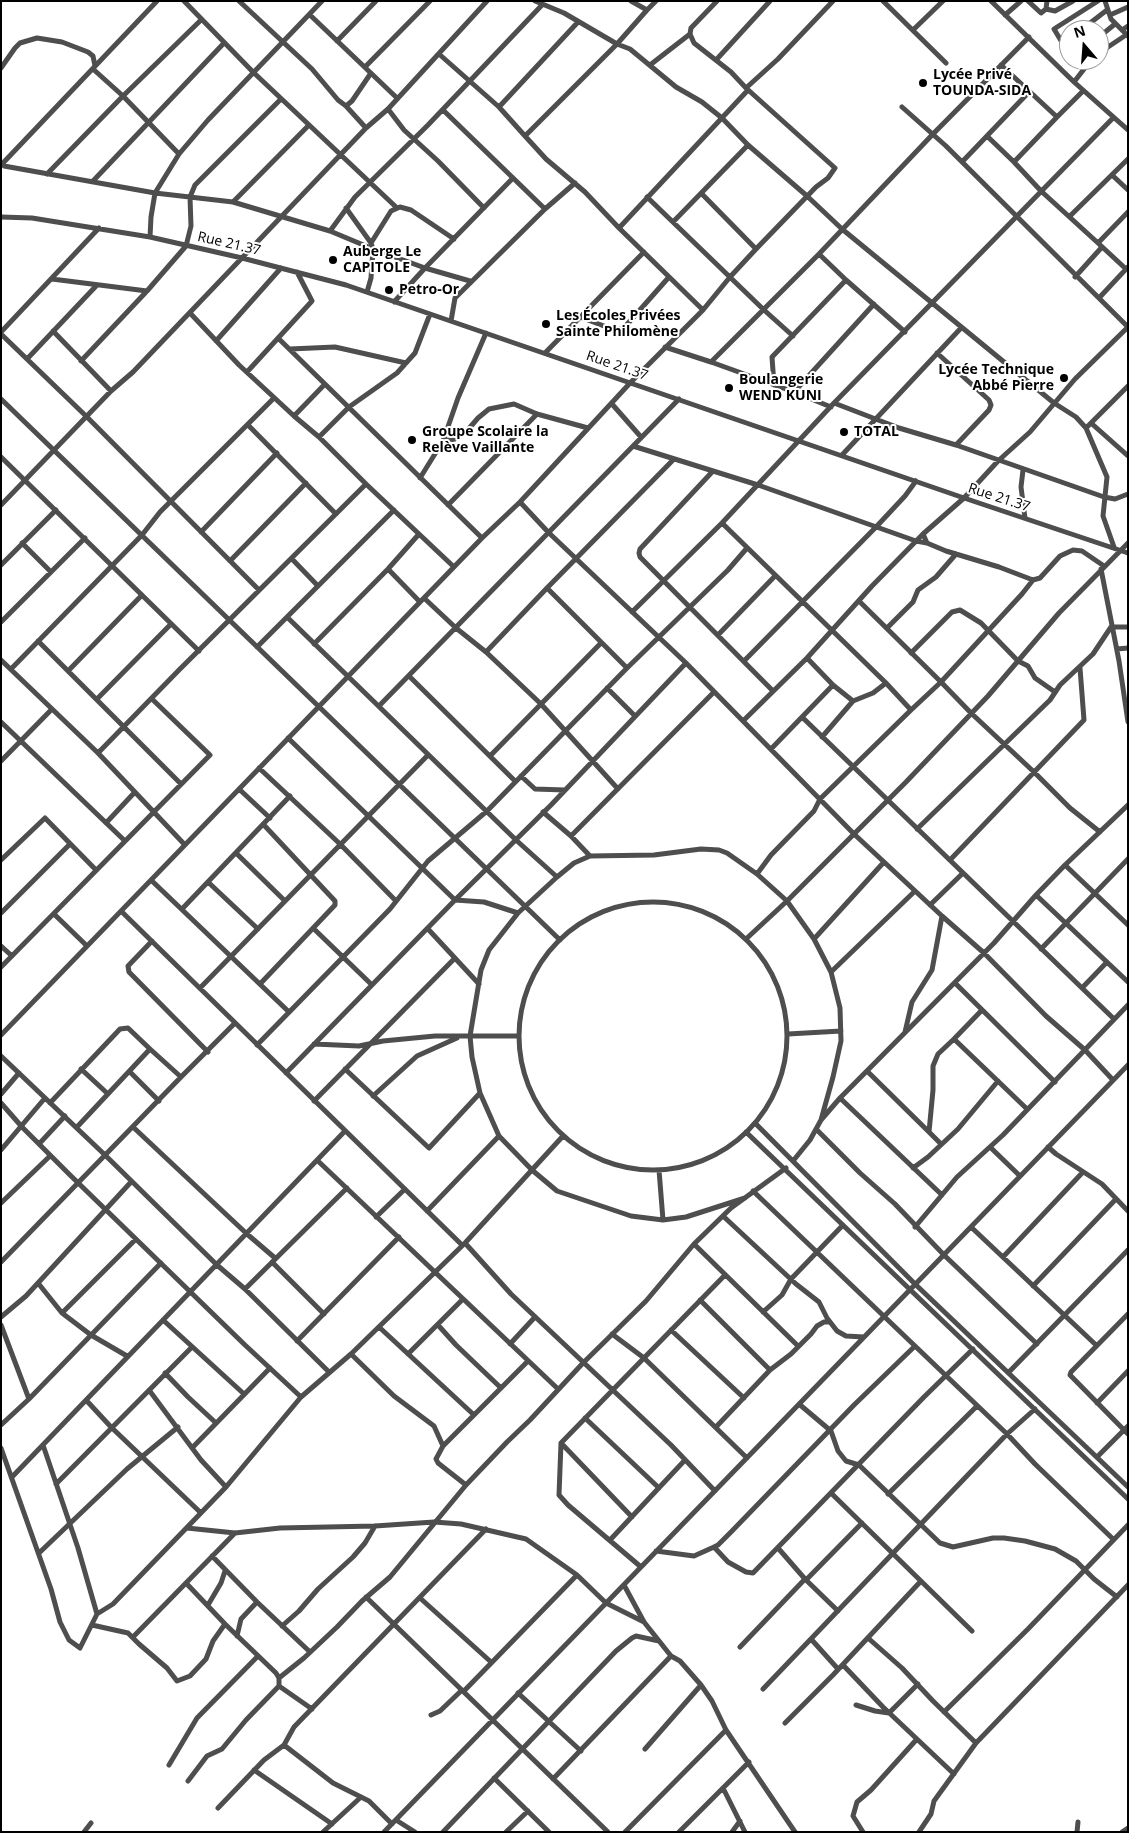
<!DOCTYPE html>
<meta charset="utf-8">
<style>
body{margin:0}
#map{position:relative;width:1129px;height:1833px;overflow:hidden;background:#fff;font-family:"Open Sans",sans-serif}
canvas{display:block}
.frame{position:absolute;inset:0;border:2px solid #000;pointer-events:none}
.north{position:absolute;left:1059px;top:20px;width:50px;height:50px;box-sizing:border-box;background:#fff;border:1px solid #999;border-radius:50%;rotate:342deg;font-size:14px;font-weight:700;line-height:20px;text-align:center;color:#000}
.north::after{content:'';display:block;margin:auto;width:18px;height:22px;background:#000;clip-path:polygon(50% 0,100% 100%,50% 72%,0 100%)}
</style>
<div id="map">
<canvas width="1129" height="1833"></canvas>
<div class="frame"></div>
<div class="north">N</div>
</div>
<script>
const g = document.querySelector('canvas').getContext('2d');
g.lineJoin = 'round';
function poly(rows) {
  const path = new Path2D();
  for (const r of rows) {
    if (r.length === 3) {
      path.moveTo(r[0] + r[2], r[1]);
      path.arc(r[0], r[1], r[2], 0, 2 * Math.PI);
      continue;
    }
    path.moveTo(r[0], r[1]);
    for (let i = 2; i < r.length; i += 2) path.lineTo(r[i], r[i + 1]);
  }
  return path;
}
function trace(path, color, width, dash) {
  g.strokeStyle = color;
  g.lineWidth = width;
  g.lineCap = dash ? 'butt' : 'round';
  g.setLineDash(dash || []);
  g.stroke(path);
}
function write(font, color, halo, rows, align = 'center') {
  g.font = font + ' "Open Sans",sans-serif';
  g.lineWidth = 4;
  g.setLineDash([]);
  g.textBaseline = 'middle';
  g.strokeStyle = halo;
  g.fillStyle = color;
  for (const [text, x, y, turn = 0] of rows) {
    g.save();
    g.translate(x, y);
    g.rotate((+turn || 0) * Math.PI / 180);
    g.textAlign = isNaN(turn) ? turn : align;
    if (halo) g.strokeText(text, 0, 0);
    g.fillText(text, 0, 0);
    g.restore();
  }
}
trace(poly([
 [157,1,3,163,4,166,155,193,179,154,208,120,322,1],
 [184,1,253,72,396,207],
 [239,1,312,69,338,100,346,106,366,128],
 [535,1,564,13,617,44,630,49,676,87,702,102,722,118,748,145,807,196,842,229,1054,403,1076,417,1086,428,1107,477,1103,516,1114,547],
 [631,1,647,10],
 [656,1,647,10,617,44,525,136,546,159,585,192,619,228,703,310],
 [883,1,946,63],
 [991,1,1074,82,1128,130],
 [1028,1,1041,13,1046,9,1047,1],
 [1105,1,1111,19,1128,36],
 [1046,9,1055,11,1073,1],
 [310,15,397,98],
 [1005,15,1021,1],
 [1110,15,1128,7],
 [913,30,943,1],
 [1081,30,1107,10],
 [1122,30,1128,26],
 [1099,37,1115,24],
 [337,41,376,1],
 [1063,44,1054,29,1098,1],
 [1099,53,1126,35],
 [439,54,499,107,525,136],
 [717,59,770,1],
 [650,65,690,34],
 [1001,65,1057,117,1083,91],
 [365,67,430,1],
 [1,68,15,48,20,43,37,38,62,42,88,52,93,56,95,66],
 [93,69,123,96,179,154],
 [1074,82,1091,60],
 [746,88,778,59,833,1],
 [346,106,352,101,371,73],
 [499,107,578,22],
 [902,107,946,146,1128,327],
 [388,109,404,130,438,161,484,208],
 [443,110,545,209],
 [1057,117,1014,162,1041,191,1098,243],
 [987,136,1014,162],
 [962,162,1029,92],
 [47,174,123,96,201,20],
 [1112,175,1128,190],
 [93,181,224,43],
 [702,194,756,249],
 [647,197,764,310,793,336],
 [233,202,309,125],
 [346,208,371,243,373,249,371,278,367,292],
 [1070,216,1128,159],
 [1,217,32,218,150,237,242,258,346,285,964,498,1128,553],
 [673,222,748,145],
 [619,228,748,90],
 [330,231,355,197,428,125,542,5],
 [150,237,151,217,155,193,233,202,330,231,373,249,425,268,470,281],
 [371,243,391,211,400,207,411,210,454,239],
 [819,254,846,280,905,332],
 [1126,269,1098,243,1128,212],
 [1075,277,1102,247],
 [52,279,147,291],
 [1099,298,1128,267],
 [394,302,425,268,512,179],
 [190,313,239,365,294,416,319,437,366,484,454,567],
 [580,317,612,329,623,329,669,277],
 [451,321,455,298,545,209,575,183],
 [53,331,111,391],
 [1,332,99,228],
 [1,334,87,417,259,590],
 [278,338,482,538],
 [216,341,281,268],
 [665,347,711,362,794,392,831,407],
 [290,349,335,347,406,363],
 [545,353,644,252],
 [937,353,989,400,991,405,989,410,956,445],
 [27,359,97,285],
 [81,361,147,291,186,246,191,226,190,197,195,185,281,99],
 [711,362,819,254,933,134,1029,37],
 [247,372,312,301,297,272],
 [774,385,772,357,846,280],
 [794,392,874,304],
 [1,399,560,940],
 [834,403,899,428,956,445,1104,497,1115,499,1128,494],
 [612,404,641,437],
 [294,416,325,384],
 [1091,423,1128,456],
 [248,425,336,514],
 [1086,428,1128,386],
 [319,437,349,407,397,373,415,353,430,314],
 [443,441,455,439,466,432,478,418,489,409,514,404,537,414,588,428],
 [633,446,758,485,916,541,927,543],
 [842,455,961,328],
 [1,457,199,651],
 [1023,470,1021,487,1025,518],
 [713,471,640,549,639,553,640,557,773,691],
 [420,478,443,441,458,398,486,333],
 [520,502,548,532,686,663,854,834,942,916,984,953,1046,1016,1085,1050,1113,1080],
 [1,505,111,391,133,372,366,128,388,109,487,1],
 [448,505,537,414],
 [722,523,886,683,911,710,941,682,971,713,1034,772,1070,808,1100,832],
 [201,532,277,453],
 [923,534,927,543,946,551,999,567,1033,580,1040,578,1060,556,1073,550,1082,551,1104,566],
 [22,543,51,572],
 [292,559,318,586],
 [230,561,306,483],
 [1,565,56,510],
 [388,569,420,602],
 [1101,569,1119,661,1128,722],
 [547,588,627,668],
 [424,598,456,628,486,652,541,704,618,789],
 [859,601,941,682,1022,594,1033,580],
 [632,612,722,523,834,403,1113,118],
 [287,617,516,840,557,877],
 [1,622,85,538],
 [887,628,913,602,918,590,936,577,956,554],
 [718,635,775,576],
 [38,641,181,784],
 [314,644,388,569,419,534],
 [257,647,394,510],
 [1117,649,1128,648],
 [486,652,547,588,674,459],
 [911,653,952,612,960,610,981,623,1018,661,1028,666,1035,678,1055,692],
 [807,658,833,685,853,701],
 [1,660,98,753,185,845],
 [744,661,877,526,905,496,916,481],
 [11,669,142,535,160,512,274,398],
 [69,670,142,595],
 [409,676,515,781],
 [607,688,635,716],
 [97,699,171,624],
 [379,706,679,399],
 [802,717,1114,1019],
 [743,721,807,658,872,586,923,534,964,498,998,461,1030,432,1075,379,1128,327],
 [1,722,125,841],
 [822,737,853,701,873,693,886,683],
 [288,738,455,900,484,902,518,913],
 [771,749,833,685],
 [98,753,179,670,366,484],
 [490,756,601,643],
 [1,761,52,709],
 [259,768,340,844,396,901],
 [521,776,535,789,565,790],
 [239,789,270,818],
 [543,812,571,836,590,856],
 [106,823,134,793],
 [917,829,1050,700,1060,685,1093,654,1111,627,1128,627],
 [571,836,714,692],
 [236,853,285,901],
 [1,860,45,818,96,870],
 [950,860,1084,720,1080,668],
 [1065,865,1128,925],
 [757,874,771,855,814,811,820,799,911,710],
 [151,880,289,1012],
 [208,882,258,929],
 [1036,895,1128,982],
 [653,1036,134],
 [930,905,963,873],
 [182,909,290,796],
 [121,911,462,1245],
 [1,913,70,844],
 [54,914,87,946],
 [313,928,372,985],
 [428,929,479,984],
 [746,939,787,901,906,782,988,696,1059,613,1128,543],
 [814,939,884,862],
 [152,941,128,966,129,972,208,1052],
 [1,946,12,956],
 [1041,949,1128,859],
 [1,967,210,755,152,699],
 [831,972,915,891],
 [955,983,1055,1082],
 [260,984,335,905,335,901,263,824],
 [200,988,428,755],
 [1082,988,1107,962],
 [982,1010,954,1039,1027,1109],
 [905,1032,912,1002,932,970,942,916],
 [788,1034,841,1031],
 [1,1035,482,538,520,502,631,382,703,310,730,277,756,249,816,187,828,178,835,168,746,88,731,72,694,43,690,34,691,28,717,1],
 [314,1044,359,1046,383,1041,435,1036,518,1036],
 [257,1045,390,909,428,861,487,811,627,668,728,570,747,548],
 [1,1056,105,1155,217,1265,245,1289,329,1372],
 [81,1069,108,1094],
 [345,1069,429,1148,480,1093],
 [867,1071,929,1132],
 [130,1072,159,1101],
 [286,1073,455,900,551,805,686,663],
 [1,1094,19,1073],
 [373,1096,417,1056,457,1038],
 [840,1098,942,1195],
 [314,1101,455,958],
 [1,1103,22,1127,70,1175,245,1345,301,1397],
 [50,1103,120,1029,128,1028,150,1049],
 [755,1123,915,1284,1128,1487],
 [77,1127,150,1049,181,1077],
 [133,1127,247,1234,275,1258],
 [816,1129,860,1173,895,1204,944,1255,1037,1344],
 [746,1132,1128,1499],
 [39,1144,65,1116],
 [941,1144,929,1132,933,1090,933,1066,938,1054,954,1039],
 [990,1147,1020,1176],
 [1048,1147,1056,1154,1102,1184,1128,1211],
 [1,1150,45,1098],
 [318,1161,558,1389],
 [793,1161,810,1140,821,1120,840,1098,994,943,1036,895,1065,865,1128,805],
 [913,1168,928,1157,958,1129,998,1081],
 [659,1170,663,1220],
 [753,1191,1007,1434,1035,1464,1113,1539],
 [745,1198,686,1217,663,1220,631,1216,557,1191,532,1170,499,1136,480,1093,472,1057,470,1036,481,970,489,950,518,913,557,877,574,863,590,856,654,855,701,849,719,850,727,853,757,874,787,901,814,939,831,972,840,1008,841,1041,833,1077,821,1120],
 [1,1203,50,1156],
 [427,1211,499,1136],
 [723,1216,796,1284,819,1302,827,1318,837,1331,846,1336,864,1337],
 [376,1217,405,1189],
 [915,1227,957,1177,1003,1135,1128,1005],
 [971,1227,1096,1345],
 [465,1243,511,1294,671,1445,715,1491],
 [694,1244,798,1346],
 [1003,1257,1083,1172],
 [1,1262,181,1077,235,1023],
 [272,1262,324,1314],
 [38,1283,62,1313,91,1335,127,1356],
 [1033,1286,1116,1199],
 [245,1289,347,1188],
 [700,1300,770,1370],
 [763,1312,782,1295,791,1279,843,1225],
 [62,1313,136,1239],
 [1128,1314,1071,1372,1070,1375,1128,1434],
 [1,1317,26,1296,131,1182],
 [163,1320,244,1394],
 [1,1325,29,1399],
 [438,1325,456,1345,501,1388],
 [379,1327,474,1415],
 [671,1330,744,1398],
 [612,1334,644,1358,747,1458],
 [297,1341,399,1237],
 [510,1344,535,1317],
 [351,1354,394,1396,434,1426,443,1446,436,1459,438,1463,466,1485],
 [408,1354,463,1299],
 [1009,1372,1128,1250],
 [165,1373,188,1397,216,1423],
 [149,1390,201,1460,226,1487],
 [86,1400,111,1427,201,1513],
 [1097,1403,1128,1371],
 [799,1404,831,1431,838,1451,846,1461,859,1465,940,1543,953,1547,993,1538,1004,1538,1025,1541,1055,1549,1076,1561,1094,1579,1117,1597],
 [585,1418,659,1488],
 [1,1425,29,1399,161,1263],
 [716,1427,770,1370,791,1354,811,1334,817,1326,824,1322,830,1322],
 [561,1443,632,1517],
 [43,1445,78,1548,97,1614],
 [443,1446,528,1361],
 [1,1448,51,1589,60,1622,69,1640,80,1648,97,1614,113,1604,226,1487,301,1397,351,1354,465,1243,563,1136],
 [192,1448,270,1368],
 [1097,1457,1128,1426],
 [12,1477,345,1131],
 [56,1484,192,1347],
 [831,1493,972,1631],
 [888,1494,977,1406],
 [187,1528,235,1533,280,1528,375,1526,434,1522,461,1524,526,1539,577,1575,606,1603,644,1622,671,1656,680,1661,701,1685,712,1701,726,1730,795,1832],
 [610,1540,685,1460],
 [714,1547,718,1545,732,1531,854,1405,915,1346],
 [778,1548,805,1579,838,1611],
 [656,1551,694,1556,714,1547,728,1562,746,1572,753,1573,924,1397,973,1349],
 [39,1553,127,1469,178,1427],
 [212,1556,257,1602,310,1652],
 [641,1567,568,1505,559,1495,561,1443,725,1275],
 [806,1580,862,1523],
 [186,1583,225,1624,276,1673,279,1678,279,1686,312,1709],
 [624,1585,644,1622],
 [366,1597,608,1832],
 [420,1598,491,1662],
 [208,1605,221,1583,225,1571],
 [92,1625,128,1633,139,1644,167,1668,177,1681,190,1676,206,1659,213,1641,225,1624],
 [282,1626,299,1611,318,1589,353,1557,365,1543,375,1526],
 [237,1636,241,1619,257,1602],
 [133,1637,235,1533],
 [868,1638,902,1668,933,1701,976,1743],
 [811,1639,838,1669],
 [740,1647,805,1579],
 [843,1665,883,1707,954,1774],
 [279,1678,304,1658,337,1627,362,1601,390,1577,466,1485,507,1442,530,1420,583,1363,646,1301,694,1244,731,1208,786,1168],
 [763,1689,1007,1434,1035,1409],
 [464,1691,577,1575],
 [518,1693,581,1751],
 [856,1705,875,1711,889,1713,918,1684],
 [944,1712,1028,1629,1128,1525],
 [431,1715,440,1711,462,1690],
 [785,1723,833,1675,921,1581],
 [284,1745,333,1783,369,1801,392,1824],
 [645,1749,701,1685],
 [169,1765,197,1718,258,1656],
 [254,1770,332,1824],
 [494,1778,549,1832],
 [553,1779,671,1656],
 [188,1781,207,1756,222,1749,246,1720,279,1686],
 [723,1788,745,1832],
 [218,1808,264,1760,284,1745,294,1727,486,1529],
 [396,1820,415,1832],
 [84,1832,91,1823],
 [323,1832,361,1797],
 [384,1832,1128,1065],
 [443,1832,616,1651,632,1638,636,1636,659,1641],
 [506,1832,528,1811],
 [625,1832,726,1730],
 [679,1832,749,1762],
 [732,1832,740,1821],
 [863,1832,853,1816,857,1802,871,1790,917,1739],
 [919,1832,931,1814,934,1801,976,1743,1128,1585],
 [1077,1832,1078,1822],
 [1122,1832,1128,1828]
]), '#4e4e4e', 5);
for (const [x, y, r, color] of [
 [923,83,5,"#000"],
 [333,260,5,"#000"],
 [389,290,5,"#000"],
 [546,324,5,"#000"],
 [1064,378,5,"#000"],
 [729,388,5,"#000"],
 [844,432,5,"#000"],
 [412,440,5,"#000"]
]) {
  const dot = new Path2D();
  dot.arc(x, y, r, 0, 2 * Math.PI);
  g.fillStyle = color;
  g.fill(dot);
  trace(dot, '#fff', 2);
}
write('bold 14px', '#000', '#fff', [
 ["Lycée Privé",933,75],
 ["TOUNDA-SIDA",933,91],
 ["Auberge Le",343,252],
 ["CAPITOLE",343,268],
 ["Petro-Or",399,290],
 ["Les Écoles Privées",556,316],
 ["Sainte Philomène",556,332],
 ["Lycée Technique",1054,370,"right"],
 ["Abbé Pierre",1054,386,"right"],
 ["Boulangerie",739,380],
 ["WEND KUNI",739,396],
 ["Groupe Scolaire la",422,432],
 ["Relève Vaillante",422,448],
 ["TOTAL",854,432]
], 'left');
write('14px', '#000', '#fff', [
 ["Rue 21.37",229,244,13],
 ["Rue 21.37",617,366,19],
 ["Rue 21.37",999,498,18]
]);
</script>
